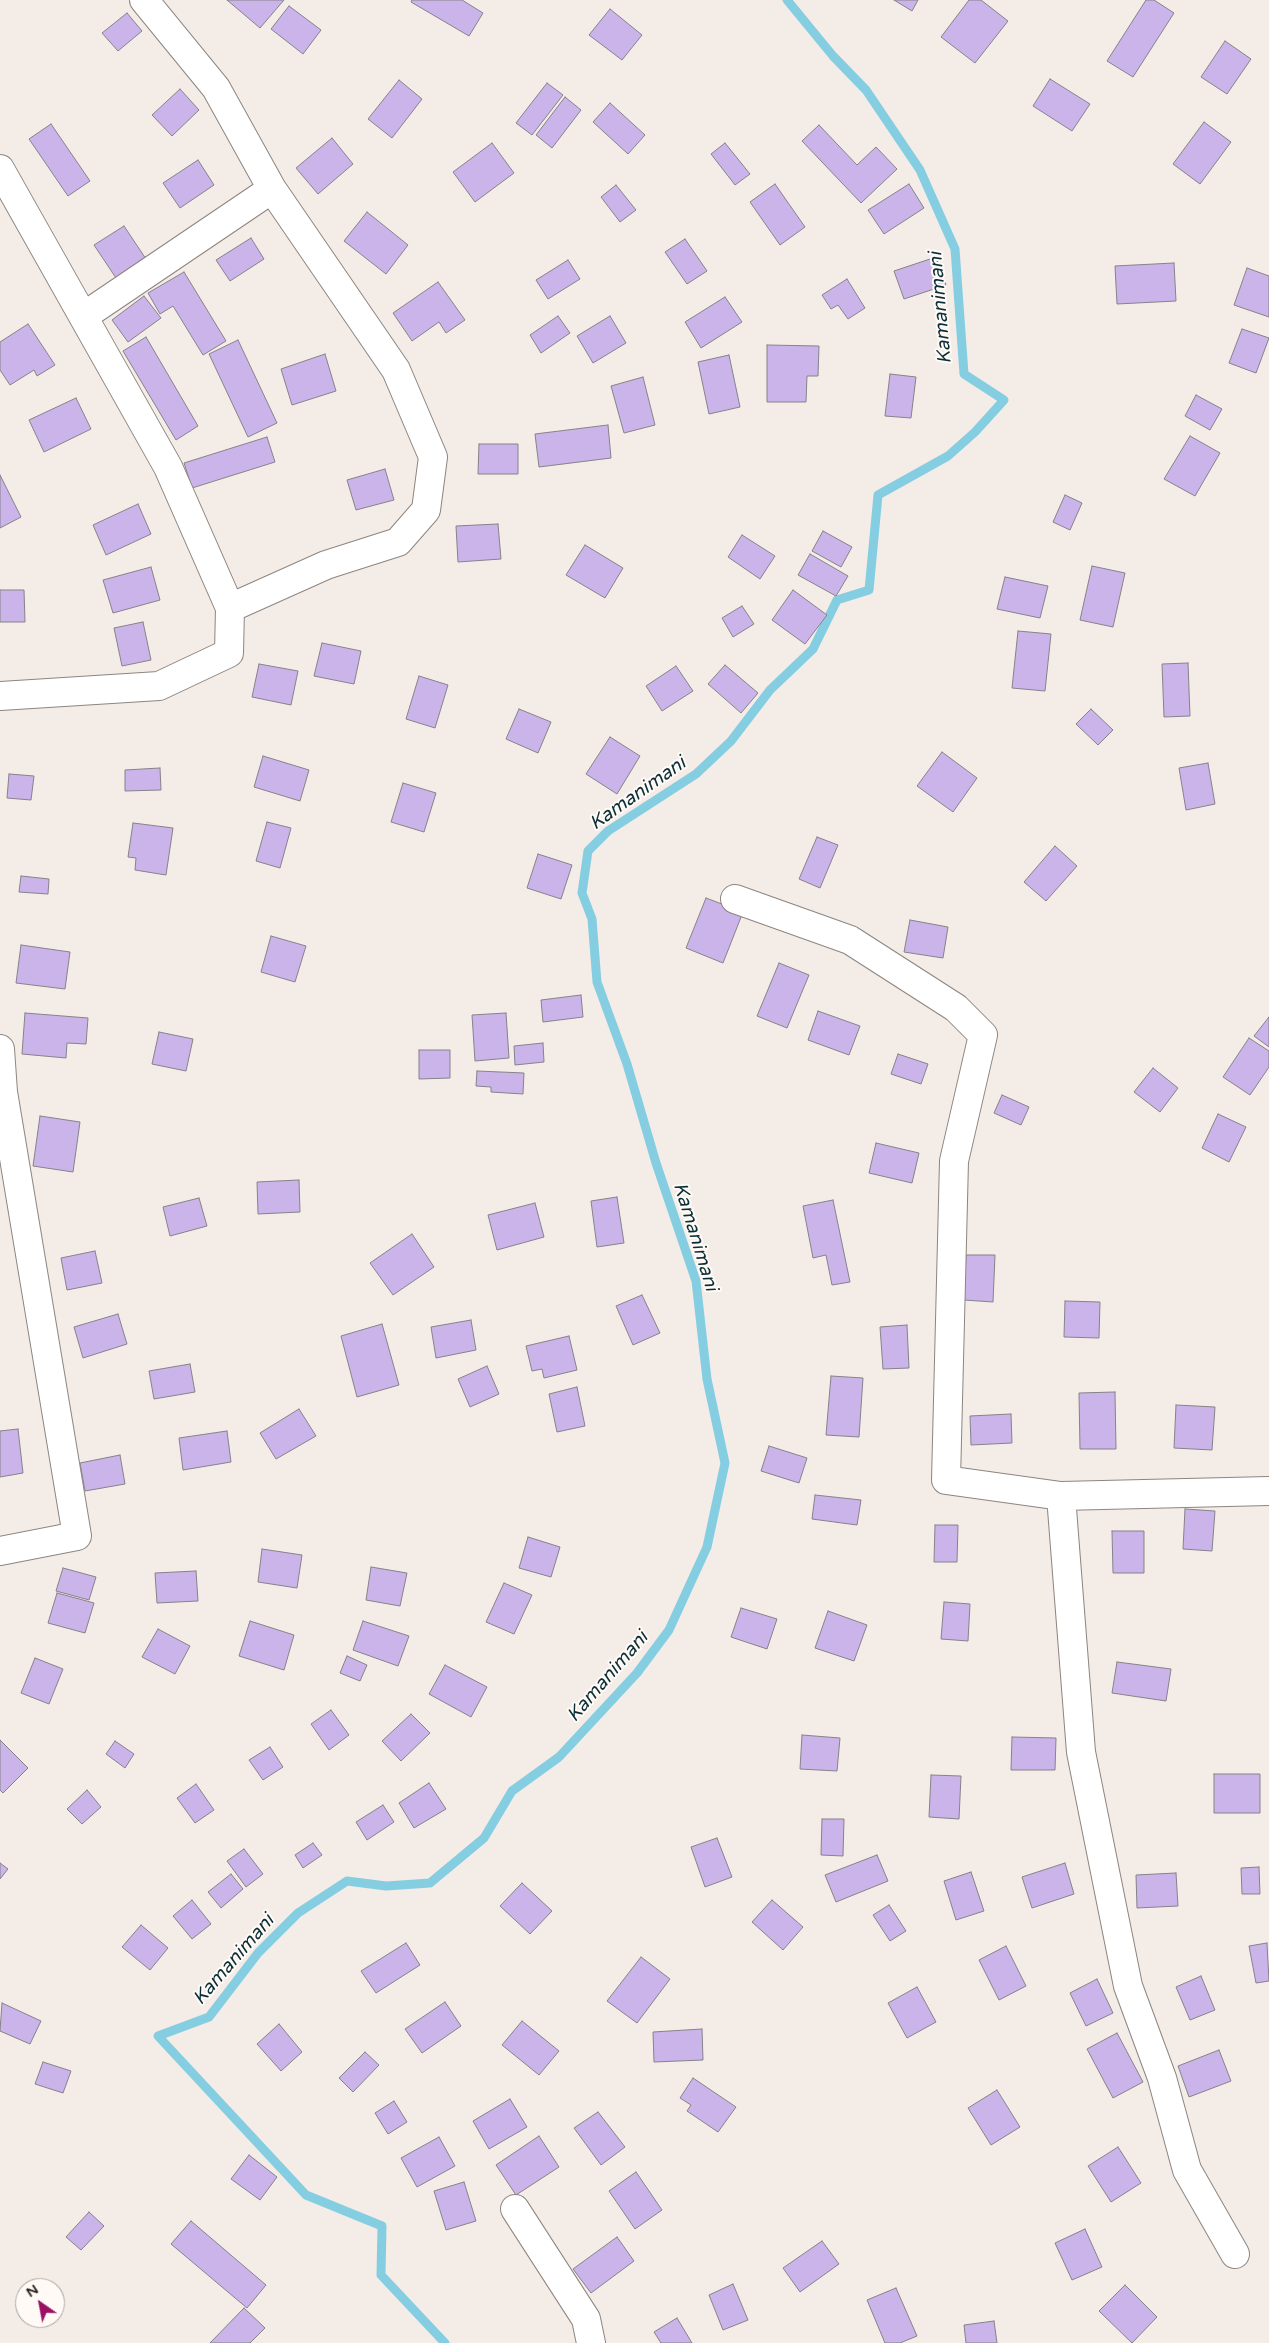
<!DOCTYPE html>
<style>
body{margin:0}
#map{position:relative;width:1269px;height:2343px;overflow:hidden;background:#f4ece6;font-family:"Varela Round",sans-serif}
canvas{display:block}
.north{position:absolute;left:15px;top:2278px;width:50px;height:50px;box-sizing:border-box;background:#fffaf6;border:1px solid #a7a3a0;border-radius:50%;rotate:327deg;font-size:14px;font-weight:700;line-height:20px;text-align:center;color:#24211f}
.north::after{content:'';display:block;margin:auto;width:18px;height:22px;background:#9a1164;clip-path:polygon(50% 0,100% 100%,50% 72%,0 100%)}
</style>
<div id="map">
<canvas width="1269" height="2343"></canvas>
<div class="north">N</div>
</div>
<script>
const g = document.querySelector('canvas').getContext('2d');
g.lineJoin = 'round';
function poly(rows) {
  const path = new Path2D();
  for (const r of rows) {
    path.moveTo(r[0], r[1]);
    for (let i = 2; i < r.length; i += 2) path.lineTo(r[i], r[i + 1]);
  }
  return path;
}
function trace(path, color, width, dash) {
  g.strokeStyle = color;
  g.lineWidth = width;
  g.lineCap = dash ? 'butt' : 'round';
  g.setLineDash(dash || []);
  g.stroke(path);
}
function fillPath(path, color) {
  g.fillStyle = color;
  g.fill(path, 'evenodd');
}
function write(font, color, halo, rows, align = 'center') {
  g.font = font + ' "Varela Round",sans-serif';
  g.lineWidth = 4;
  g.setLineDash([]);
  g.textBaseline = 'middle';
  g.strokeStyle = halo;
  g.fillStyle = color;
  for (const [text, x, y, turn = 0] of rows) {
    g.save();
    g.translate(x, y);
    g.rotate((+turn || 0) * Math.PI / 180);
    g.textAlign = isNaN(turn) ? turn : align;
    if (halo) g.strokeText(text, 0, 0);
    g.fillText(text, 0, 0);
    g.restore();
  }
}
trace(poly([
 [445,2343,381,2275,382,2226,306,2195,158,2036,209,2017,258,1953,298,1913,347,1881,386,1886,430,1883,484,1838,512,1791,559,1757,637,1673,669,1630,707,1547,725,1463,707,1379,696,1281,656,1163,627,1064,597,982,592,919,582,893,588,851,608,831,696,774,731,741,770,690,813,649,837,600,869,590,878,495,948,456,975,432,1004,400,964,374,955,249,920,170,866,90,833,56,787,0]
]), '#85cee2', 9);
const building = poly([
 [227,0,284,0,260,28,227,0],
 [412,0,462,0,483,13,469,36,411,2,412,0],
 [894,0,918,0,912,11,894,0],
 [969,0,981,0,1008,21,975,63,941,37,969,0],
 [1146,0,1154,0,1174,13,1133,77,1107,61,1146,0],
 [289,6,321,30,303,54,271,29,289,6],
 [610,9,642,35,622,60,589,35,610,9],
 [127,13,142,31,118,51,102,33,127,13],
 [1225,41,1251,59,1227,94,1201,77,1225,41],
 [1050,79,1090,104,1072,131,1033,106,1050,79],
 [399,80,422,99,392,138,368,119,399,80],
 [547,83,563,95,532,135,516,123,547,83],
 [180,89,199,110,172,136,152,115,180,89],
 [565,97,581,110,552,148,536,135,565,97],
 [610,103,645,135,628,154,593,122,610,103],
 [1204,122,1231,142,1200,184,1173,164,1204,122],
 [51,124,90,181,68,196,29,139,51,124],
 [819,125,857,165,876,147,897,169,861,203,802,141,819,125],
 [332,138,353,164,318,194,296,168,332,138],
 [492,143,514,173,475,202,453,172,492,143],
 [725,143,750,174,735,185,711,154,725,143],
 [198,160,214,185,180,208,163,183,198,160],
 [775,184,805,227,780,245,750,202,775,184],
 [909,184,924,208,884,234,868,210,909,184],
 [616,185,636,210,620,222,601,197,616,185],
 [367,212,408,245,386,274,344,241,367,212],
 [124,226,150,265,120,284,94,245,124,226],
 [251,238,264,259,230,281,216,260,251,238],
 [685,239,707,271,687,284,665,252,685,239],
 [936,257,946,285,904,299,894,271,936,257],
 [568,260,580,279,548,299,536,280,568,260],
 [1174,263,1176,301,1117,304,1115,266,1174,263],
 [1247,268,1269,276,1269,317,1234,305,1247,268],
 [184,272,226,341,203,355,173,306,160,314,148,293,184,272],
 [847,279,865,308,848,319,838,305,831,309,822,295,847,279],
 [438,282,465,320,446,333,439,322,412,341,393,313,438,282],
 [144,296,161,318,128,342,112,320,144,296],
 [725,297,742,322,701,348,685,322,725,297],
 [558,316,570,333,541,353,530,335,558,316],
 [610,316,626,343,593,363,577,336,610,316],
 [28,324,55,365,37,376,34,370,10,385,0,370,0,342,28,324],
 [1242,329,1269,338,1256,373,1229,363,1242,329],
 [146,337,198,426,176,440,123,351,146,337],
 [238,340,277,423,248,437,209,354,238,340],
 [767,345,819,346,818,376,807,376,806,402,767,402,767,345],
 [325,354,336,391,292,405,281,369,325,354],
 [729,355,740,407,709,414,698,362,729,355],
 [890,374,916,377,911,418,885,416,890,374],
 [643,377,655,425,624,433,611,386,643,377],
 [1196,395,1222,409,1210,430,1185,416,1196,395],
 [76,398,91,429,44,452,29,420,76,398],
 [608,425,611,458,539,467,535,434,608,425],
 [1190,436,1220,453,1195,496,1164,479,1190,436],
 [267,437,275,462,192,488,184,463,267,437],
 [479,444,518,444,518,474,478,474,479,444],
 [385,469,394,500,356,510,347,480,385,469],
 [0,475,21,517,0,528,0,475],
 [1065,495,1082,503,1070,530,1053,522,1065,495],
 [138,504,151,534,106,555,93,525,138,504],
 [498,524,501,559,458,562,456,526,498,524],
 [823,531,852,547,841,567,812,551,823,531],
 [742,535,775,556,760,579,728,557,742,535],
 [585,545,623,568,605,598,566,575,585,545],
 [810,554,848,576,836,596,798,575,810,554],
 [1092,566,1125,573,1113,627,1080,620,1092,566],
 [151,567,160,600,113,613,103,580,151,567],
 [1005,577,1048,586,1040,618,997,609,1005,577],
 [0,590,24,590,25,622,0,622,0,590],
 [793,590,827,615,805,644,772,620,793,590],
 [742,606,754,624,733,637,722,618,742,606],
 [143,622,151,660,122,666,114,628,143,622],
 [1018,631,1051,634,1045,691,1012,688,1018,631],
 [322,643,361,651,354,684,314,676,322,643],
 [1188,663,1190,716,1164,717,1162,664,1188,663],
 [259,664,298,671,291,705,252,697,259,664],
 [725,665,758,693,741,713,708,684,725,665],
 [676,666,693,691,662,711,646,686,676,666],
 [419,676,448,685,435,728,406,719,419,676],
 [519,709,551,722,538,753,506,739,519,709],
 [1091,709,1113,730,1098,745,1076,724,1091,709],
 [610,737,640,756,617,794,586,774,610,737],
 [942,752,977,778,953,812,917,786,942,752],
 [263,756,309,770,300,801,254,787,263,756],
 [1208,763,1215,804,1186,810,1179,768,1208,763],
 [160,768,161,790,125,791,125,770,160,768],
 [9,774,34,776,31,800,7,798,9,774],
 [403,783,436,793,424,832,391,822,403,783],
 [267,822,291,828,280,868,256,861,267,822],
 [133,823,173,828,166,875,135,870,136,858,128,857,133,823],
 [817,837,838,845,820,888,799,879,817,837],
 [1055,846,1077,866,1046,901,1024,882,1055,846],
 [538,854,572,865,561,899,527,888,538,854],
 [21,876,49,879,48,894,19,892,21,876],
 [706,898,743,912,723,963,686,948,706,898],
 [910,920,948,927,943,958,904,952,910,920],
 [271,936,306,946,295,982,261,972,271,936],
 [21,945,70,952,65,989,16,983,21,945],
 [779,963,809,975,787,1028,757,1016,779,963],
 [581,995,583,1017,543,1022,541,1000,581,995],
 [818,1011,860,1026,849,1055,808,1040,818,1011],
 [25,1013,88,1018,86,1044,67,1043,66,1058,22,1054,25,1013],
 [506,1013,509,1058,475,1061,472,1015,506,1013],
 [1269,1017,1269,1047,1254,1036,1269,1017],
 [159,1032,193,1039,186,1071,152,1064,159,1032],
 [1249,1038,1269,1051,1269,1067,1250,1095,1223,1077,1249,1038],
 [543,1043,544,1062,515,1065,514,1046,543,1043],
 [419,1050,450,1050,450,1078,419,1079,419,1050],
 [898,1054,928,1064,921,1084,891,1074,898,1054],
 [1153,1068,1178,1088,1160,1112,1134,1092,1153,1068],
 [477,1071,524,1073,523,1094,491,1092,491,1087,476,1086,477,1071],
 [1002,1095,1029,1107,1021,1125,994,1113,1002,1095],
 [1218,1114,1246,1127,1229,1162,1202,1148,1218,1114],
 [40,1116,80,1122,73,1172,33,1166,40,1116],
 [876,1143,919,1153,912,1183,869,1173,876,1143],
 [299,1180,300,1212,258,1214,257,1182,299,1180],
 [617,1197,624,1243,597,1247,591,1201,617,1197],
 [199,1198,207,1226,170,1236,163,1207,199,1198],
 [833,1200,850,1282,832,1285,826,1255,813,1258,803,1206,833,1200],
 [535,1203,544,1237,497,1250,488,1215,535,1203],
 [412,1234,434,1267,393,1295,370,1263,412,1234],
 [95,1251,102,1283,67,1290,61,1258,95,1251],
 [966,1255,995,1255,993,1302,964,1300,966,1255],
 [642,1295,660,1333,633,1345,616,1306,642,1295],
 [1065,1301,1100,1302,1099,1338,1064,1337,1065,1301],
 [118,1314,127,1344,83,1358,74,1327,118,1314],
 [471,1320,476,1350,436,1358,431,1327,471,1320],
 [382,1324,399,1385,357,1397,341,1336,382,1324],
 [907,1325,909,1368,883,1369,880,1327,907,1325],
 [569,1336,577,1370,544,1378,542,1369,532,1371,526,1346,569,1336],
 [190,1364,195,1392,154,1399,149,1371,190,1364],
 [487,1366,499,1394,470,1407,458,1379,487,1366],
 [831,1376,863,1378,859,1437,826,1435,831,1376],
 [577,1387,585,1426,557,1432,549,1394,577,1387],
 [1115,1392,1116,1449,1080,1449,1079,1393,1115,1392],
 [1176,1405,1215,1407,1212,1450,1174,1448,1176,1405],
 [299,1409,316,1436,276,1459,260,1433,299,1409],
 [1011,1414,1012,1443,971,1445,970,1416,1011,1414],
 [18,1429,23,1473,0,1477,0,1431,18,1429],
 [227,1431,231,1462,183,1470,179,1438,227,1431],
 [769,1446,807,1458,799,1483,761,1471,769,1446],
 [120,1455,125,1484,85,1491,80,1463,120,1455],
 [815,1495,861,1500,857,1525,812,1519,815,1495],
 [1185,1509,1215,1511,1212,1551,1183,1549,1185,1509],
 [935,1525,958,1525,957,1562,934,1562,935,1525],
 [1112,1531,1144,1531,1144,1573,1113,1573,1112,1531],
 [528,1537,560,1547,551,1577,519,1568,528,1537],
 [262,1549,302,1555,297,1588,258,1582,262,1549],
 [371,1567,407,1573,400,1606,366,1600,371,1567],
 [63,1568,96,1577,89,1600,56,1591,63,1568],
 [196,1571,198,1601,157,1603,155,1573,196,1571],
 [504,1583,532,1595,514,1634,486,1622,504,1583],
 [57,1593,94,1603,85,1633,48,1623,57,1593],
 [944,1602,970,1604,968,1641,941,1639,944,1602],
 [741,1608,777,1619,767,1649,731,1637,741,1608],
 [828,1611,867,1625,854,1661,815,1648,828,1611],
 [250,1621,294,1635,284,1670,239,1656,250,1621],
 [363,1621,409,1636,398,1666,353,1650,363,1621],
 [158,1629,190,1646,175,1674,142,1657,158,1629],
 [347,1656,367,1665,360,1681,340,1673,347,1656],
 [35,1658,63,1669,49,1704,21,1693,35,1658],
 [1117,1662,1171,1669,1166,1701,1112,1693,1117,1662],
 [445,1665,487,1687,471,1717,429,1694,445,1665],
 [331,1710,349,1735,329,1750,311,1724,331,1710],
 [411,1714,430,1733,401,1761,382,1741,411,1714],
 [802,1735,840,1738,837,1771,800,1769,802,1735],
 [1012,1737,1056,1738,1055,1770,1011,1770,1012,1737],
 [0,1740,28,1768,3,1793,0,1790,0,1740],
 [115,1741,134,1754,125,1768,106,1754,115,1741],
 [270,1747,283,1767,263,1780,249,1760,270,1747],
 [1214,1774,1260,1774,1260,1813,1214,1813,1214,1774],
 [931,1775,961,1776,959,1819,929,1817,931,1775],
 [429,1783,446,1809,414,1828,399,1803,429,1783],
 [196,1784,214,1810,195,1823,177,1798,196,1784],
 [87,1790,101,1807,82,1824,67,1809,87,1790],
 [383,1805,394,1822,367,1840,356,1822,383,1805],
 [822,1819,844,1819,843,1856,821,1855,822,1819],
 [717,1838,732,1877,705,1887,691,1847,717,1838],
 [313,1843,322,1855,303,1868,295,1855,313,1843],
 [244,1849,263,1874,246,1887,227,1861,244,1849],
 [877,1855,888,1881,836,1902,825,1875,877,1855],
 [0,1863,8,1869,0,1879,0,1863],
 [1065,1863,1074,1894,1032,1908,1022,1877,1065,1863],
 [1259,1867,1260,1894,1242,1894,1241,1868,1259,1867],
 [971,1872,984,1911,956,1920,944,1881,971,1872],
 [1176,1873,1178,1906,1137,1908,1136,1875,1176,1873],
 [231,1874,243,1889,221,1908,208,1892,231,1874],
 [522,1883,552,1911,530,1934,500,1906,522,1883],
 [192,1900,211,1924,192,1939,173,1916,192,1900],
 [772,1900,803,1927,783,1950,752,1922,772,1900],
 [889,1905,906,1931,890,1941,873,1915,889,1905],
 [141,1925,168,1948,150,1970,122,1947,141,1925],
 [406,1943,420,1965,376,1993,361,1971,406,1943],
 [1267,1943,1269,1981,1256,1983,1249,1946,1267,1943],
 [1006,1946,1026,1986,999,2000,979,1960,1006,1946],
 [641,1957,670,1979,637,2023,607,2001,641,1957],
 [1201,1976,1215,2010,1190,2020,1176,1987,1201,1976],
 [1097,1979,1113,2013,1086,2026,1070,1993,1097,1979],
 [917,1987,936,2022,907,2038,888,2003,917,1987],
 [445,2002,461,2026,422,2053,405,2029,445,2002],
 [2,2003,41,2021,30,2044,0,2031,2,2003],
 [522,2021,559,2051,539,2075,502,2045,522,2021],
 [279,2024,302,2052,281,2071,257,2044,279,2024],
 [702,2029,703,2060,654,2062,653,2032,702,2029],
 [1117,2033,1143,2082,1113,2098,1087,2049,1117,2033],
 [1219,2050,1231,2081,1189,2097,1178,2066,1219,2050],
 [365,2052,379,2065,353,2092,339,2078,365,2052],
 [43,2062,71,2071,63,2093,35,2084,43,2062],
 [693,2078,736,2107,718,2132,687,2111,691,2105,680,2098,693,2078],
 [997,2090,1020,2127,991,2145,968,2108,997,2090],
 [510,2099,527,2127,489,2149,473,2121,510,2099],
 [394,2101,407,2122,388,2134,375,2113,394,2101],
 [598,2112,625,2147,601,2165,574,2128,598,2112],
 [539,2136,559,2167,516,2195,496,2165,539,2136],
 [439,2137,455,2166,417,2187,401,2158,439,2137],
 [1118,2147,1141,2183,1111,2202,1088,2166,1118,2147],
 [249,2155,277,2177,260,2200,231,2179,249,2155],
 [636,2172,662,2210,635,2229,609,2191,636,2172],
 [464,2182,476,2221,446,2230,434,2191,464,2182],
 [89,2212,104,2226,81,2250,66,2237,89,2212],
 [191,2221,266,2285,247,2308,171,2244,191,2221],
 [1085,2229,1102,2267,1072,2280,1055,2243,1085,2229],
 [617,2237,634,2261,591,2293,573,2269,617,2237],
 [822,2241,839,2264,800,2292,783,2268,822,2241],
 [733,2284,748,2320,723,2330,709,2295,733,2284],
 [1125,2285,1157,2317,1132,2343,1099,2311,1125,2285],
 [896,2288,917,2336,900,2343,885,2343,867,2300,896,2288],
 [244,2308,265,2328,250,2343,210,2343,244,2308],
 [677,2318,692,2343,661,2343,654,2332,677,2318],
 [994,2321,997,2343,966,2343,964,2325,994,2321]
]);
fillPath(building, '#cbb4e9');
trace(building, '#85828a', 1);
const minor = poly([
 [144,0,216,88,272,189,396,370,433,457,426,510,398,542,326,565,230,608],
 [0,169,168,467,230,608,229,653,159,686,0,696],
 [84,316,272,189],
 [735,899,850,940,956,1008,983,1035,954,1161,946,1480,1061,1496,1269,1491],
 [0,1049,3,1092,77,1536,0,1551],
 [1061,1496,1081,1752,1128,1986,1162,2078,1187,2170,1235,2254],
 [515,2209,586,2319,591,2343]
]);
trace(minor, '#8d8580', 30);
trace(minor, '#fff', 28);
write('italic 19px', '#0a2e37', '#fffaf6', [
 ["Kamanimani",941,308,-95],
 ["Kamanimani",638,794,-35],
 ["Kamanimani",695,1237,73],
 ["Kamanimani",608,1677,-49],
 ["Kamanimani",234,1960,-49]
]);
</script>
